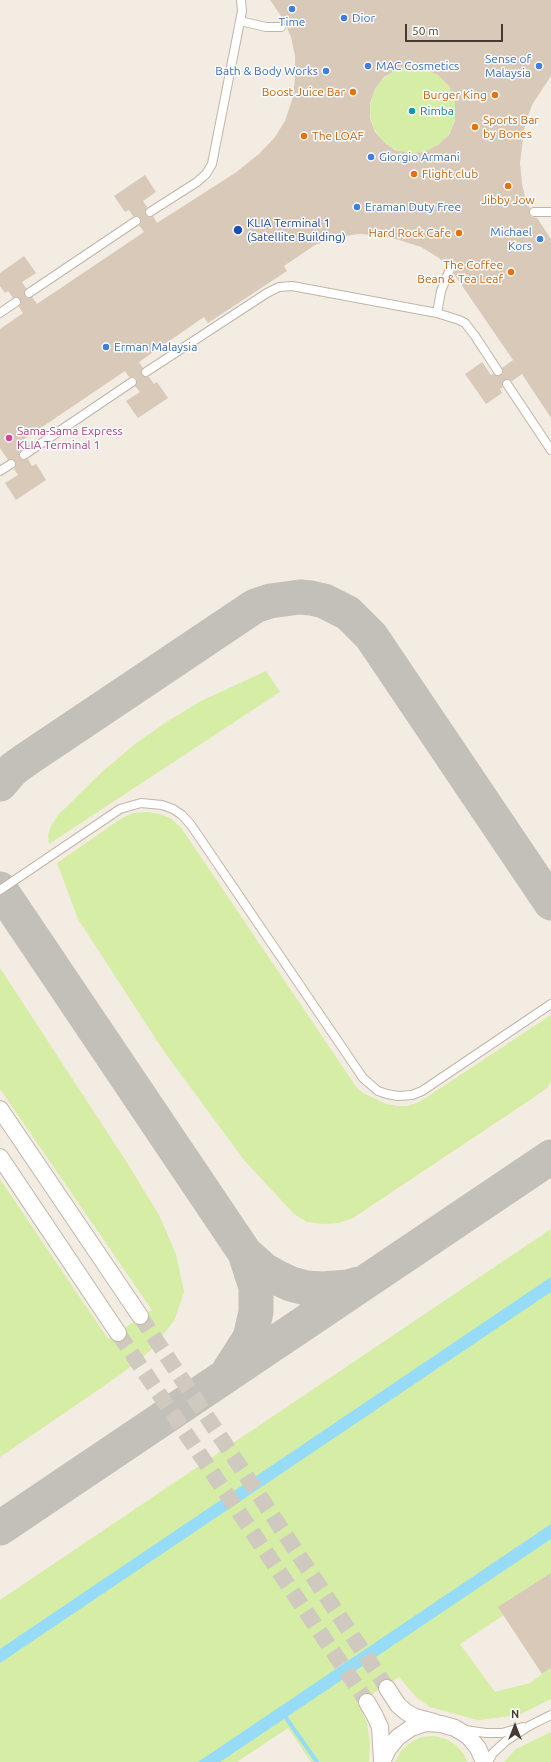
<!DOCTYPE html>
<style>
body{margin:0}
#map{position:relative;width:551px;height:1762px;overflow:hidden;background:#f3ece2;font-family:Ubuntu,sans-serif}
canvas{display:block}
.north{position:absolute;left:495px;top:1706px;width:40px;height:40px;-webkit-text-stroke:3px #fff;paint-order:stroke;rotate:0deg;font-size:11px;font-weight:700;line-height:16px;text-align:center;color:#453b32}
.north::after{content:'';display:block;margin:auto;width:14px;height:18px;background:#453b32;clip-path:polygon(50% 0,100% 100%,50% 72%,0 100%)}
.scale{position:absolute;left:405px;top:24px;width:98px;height:18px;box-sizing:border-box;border:2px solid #453b32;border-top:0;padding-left:5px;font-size:12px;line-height:14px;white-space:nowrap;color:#453b32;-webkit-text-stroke:3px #fff;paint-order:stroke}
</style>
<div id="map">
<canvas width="551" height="1762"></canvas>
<div class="north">N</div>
<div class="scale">50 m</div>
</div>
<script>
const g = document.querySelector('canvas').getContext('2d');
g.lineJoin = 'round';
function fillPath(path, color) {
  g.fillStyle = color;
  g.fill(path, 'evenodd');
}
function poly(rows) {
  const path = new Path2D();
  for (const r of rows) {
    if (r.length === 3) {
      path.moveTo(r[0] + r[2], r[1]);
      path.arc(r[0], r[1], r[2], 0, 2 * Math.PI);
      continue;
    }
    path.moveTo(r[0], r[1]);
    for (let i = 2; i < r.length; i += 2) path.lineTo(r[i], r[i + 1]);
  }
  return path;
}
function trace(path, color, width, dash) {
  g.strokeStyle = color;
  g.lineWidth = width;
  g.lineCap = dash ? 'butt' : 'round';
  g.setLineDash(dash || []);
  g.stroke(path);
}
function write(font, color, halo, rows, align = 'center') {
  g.font = font + ' Ubuntu,sans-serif';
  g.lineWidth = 3;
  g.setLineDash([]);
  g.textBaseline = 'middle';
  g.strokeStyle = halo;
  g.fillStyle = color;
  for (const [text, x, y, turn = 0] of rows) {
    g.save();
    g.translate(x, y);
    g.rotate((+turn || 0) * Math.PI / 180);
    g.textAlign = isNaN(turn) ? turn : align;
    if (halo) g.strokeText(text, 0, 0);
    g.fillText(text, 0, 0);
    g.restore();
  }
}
fillPath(poly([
 [413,110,43],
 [266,671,280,692,49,844,48,835,51,826,58,815,102,772,135,744,168,721,201,701],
 [148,812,160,814,172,819,182,829,357,1088,365,1094,386,1104,397,1106,408,1106,421,1101,551,1015,551,1082,547,1088,530,1100,353,1218,339,1223,323,1224,307,1222,294,1214,244,1160,163,1050,78,919,57,863,122,818,133,813],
 [0,968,126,1161,159,1215,176,1254,184,1292,174,1321,150,1351,117,1377,0,1457,0,1179,108,1339,152,1310,0,1089],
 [551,1229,551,1584,460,1644,495,1692,530,1683,551,1668,551,1699,519,1715,478,1720,430,1707,416,1697,399,1677,358,1703,367,1723,370,1743,369,1762,311,1762,288,1728,237,1762,0,1762,0,1600],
 [551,1732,551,1762,504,1762,516,1749],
 [434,1736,446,1739,456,1745,464,1754,467,1762,395,1762,401,1751,411,1742,422,1737]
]), '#d5eda5');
fillPath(poly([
 [551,1277,551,1292,0,1663,0,1649],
 [551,1524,551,1539,220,1762,198,1762]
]), '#96dcf8');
trace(poly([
 [284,1715,317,1762]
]), '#96dcf8', 4);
trace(poly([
 [0,784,13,769,27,759,255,606,270,601,300,597,311,598,324,601,348,613,371,636,551,903],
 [0,889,245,1253,264,1270,278,1278,291,1284,306,1288,323,1289,348,1287,359,1284],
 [229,1371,250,1338,256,1312,256,1287,245,1253],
 [0,1528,551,1157]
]), '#c3c0ba', 35);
fillPath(poly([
 [270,0,551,0,551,76,532,105,525,124,520,163,522,183,526,203,530,208,529,214,532,217,537,218,551,239,551,418,522,374,512,381,507,379,504,380,502,384,503,387,500,389,502,393,486,404,465,374,482,362,491,375,493,374,499,376,503,373,502,368,513,360,454,274,455,269,454,265,450,264,446,265,439,258,421,247,399,240,379,235,358,234,335,238,315,245,284,266,287,271,208,323,204,317,139,362,143,368,141,372,142,375,146,377,149,377,154,384,157,382,168,398,138,418,126,401,140,392,135,386,137,381,135,377,129,377,125,371,17,444,21,450,19,453,20,458,24,460,28,459,32,466,36,464,46,480,16,500,5,483,18,475,14,469,16,463,13,459,8,460,0,448,0,329,23,313,19,307,21,302,20,299,16,297,13,298,8,291,5,293,0,286,0,273,24,256,36,273,22,282,26,288,24,294,27,298,32,297,37,304,144,232,139,225,141,221,140,218,138,216,133,216,129,210,125,212,114,196,145,175,156,192,143,201,147,207,145,213,148,217,153,216,157,223,235,173,259,154,275,137,285,121,293,97,295,78,295,56,291,37,283,19],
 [410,67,425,69,438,75,449,86,455,100,455,121,449,135,438,145,424,152,409,153,395,150,385,143,375,132,370,118,370,103,375,89,384,77,397,70],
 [551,1573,551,1668,542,1674,498,1607]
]), '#d9c9b9');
trace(poly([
 [140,1316,387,1688],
 [118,1333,367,1702]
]), '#d0c9bf', 16, [16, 8]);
const lane = poly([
 [240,21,266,27,281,27],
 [150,212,197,182,206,174,212,164,242,11,241,0],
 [534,212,551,212],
 [29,293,136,221],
 [0,313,16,302],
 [437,313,441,291,450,269],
 [146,372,267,293,279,287,292,286,437,313,459,320,465,323,475,336,498,371],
 [507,384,551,450],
 [24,455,132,382],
 [0,471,11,464],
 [0,890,120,809,141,803,162,805,173,809,182,815,191,825,363,1078,378,1091,387,1094,398,1096,412,1095,422,1091,551,1004],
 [465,1730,486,1733,502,1733,523,1727],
 [488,1762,493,1753,506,1741,529,1726,551,1715]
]);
const street = poly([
 [0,1109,140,1316],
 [0,1157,118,1333],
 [387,1688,398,1705,406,1712,415,1717,434,1722],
 [367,1702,375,1716,380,1727,382,1760],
 [382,1762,388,1749,398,1737,411,1728,426,1723,441,1724,455,1728,468,1736,478,1748,484,1762]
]);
trace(lane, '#c2b5a6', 10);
trace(street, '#c2b5a6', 18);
trace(lane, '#fff', 8);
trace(street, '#fff', 16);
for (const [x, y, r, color] of [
 [292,9,4,"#3f7fe0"],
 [344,18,4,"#3f7fe0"],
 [368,66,4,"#3f7fe0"],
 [539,66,4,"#3f7fe0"],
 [326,71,4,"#3f7fe0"],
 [353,92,4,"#e8710a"],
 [495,95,4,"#e8710a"],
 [412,111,4,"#0f9aa8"],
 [475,127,4,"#e8710a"],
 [304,136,4,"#e8710a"],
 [371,157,4,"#3f7fe0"],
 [414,174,4,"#e8710a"],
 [508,186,4,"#e8710a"],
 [357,207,4,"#3f7fe0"],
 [238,230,5,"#1a4fb4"],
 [459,233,4,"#e8710a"],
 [540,239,4,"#3f7fe0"],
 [511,272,4,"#e8710a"],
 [106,347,4,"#3f7fe0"],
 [9,438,4,"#d1479c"]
]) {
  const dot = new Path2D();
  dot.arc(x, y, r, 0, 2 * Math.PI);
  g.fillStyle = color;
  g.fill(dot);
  trace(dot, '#fff', 1.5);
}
write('12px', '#366cbe', '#fff', [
 ["Dior",352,18],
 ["Time",292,22,"center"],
 ["Sense of",531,59,"right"],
 ["Malaysia",531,73,"right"],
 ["MAC Cosmetics",376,66],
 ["Bath & Body Works",318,71,"right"],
 ["Giorgio Armani",379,157],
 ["Eraman Duty Free",365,207],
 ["Michael",532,232,"right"],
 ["Kors",532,246,"right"],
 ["Erman Malaysia",114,347]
], 'left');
write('12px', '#c56008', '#fff', [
 ["Boost Juice Bar",345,92],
 ["Burger King",487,95],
 ["Sports Bar",483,120,"left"],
 ["by Bones",483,134,"left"],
 ["The LOAF",312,136,"left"],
 ["Flight club",422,174,"left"],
 ["Jibby Jow",508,200,"center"],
 ["Hard Rock Cafe",451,233],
 ["The Coffee",503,265],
 ["Bean & Tea Leaf",503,279]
], 'right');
write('12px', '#0d838f', '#fff', [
 ["Rimba",420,111]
], 'left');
write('12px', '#164399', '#fff', [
 ["KLIA Terminal 1",247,223],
 ["(Satellite Building)",247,237]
], 'left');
write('12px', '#b23c85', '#fff', [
 ["Sama-Sama Express",17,431],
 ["KLIA Terminal 1",17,445]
], 'left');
</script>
